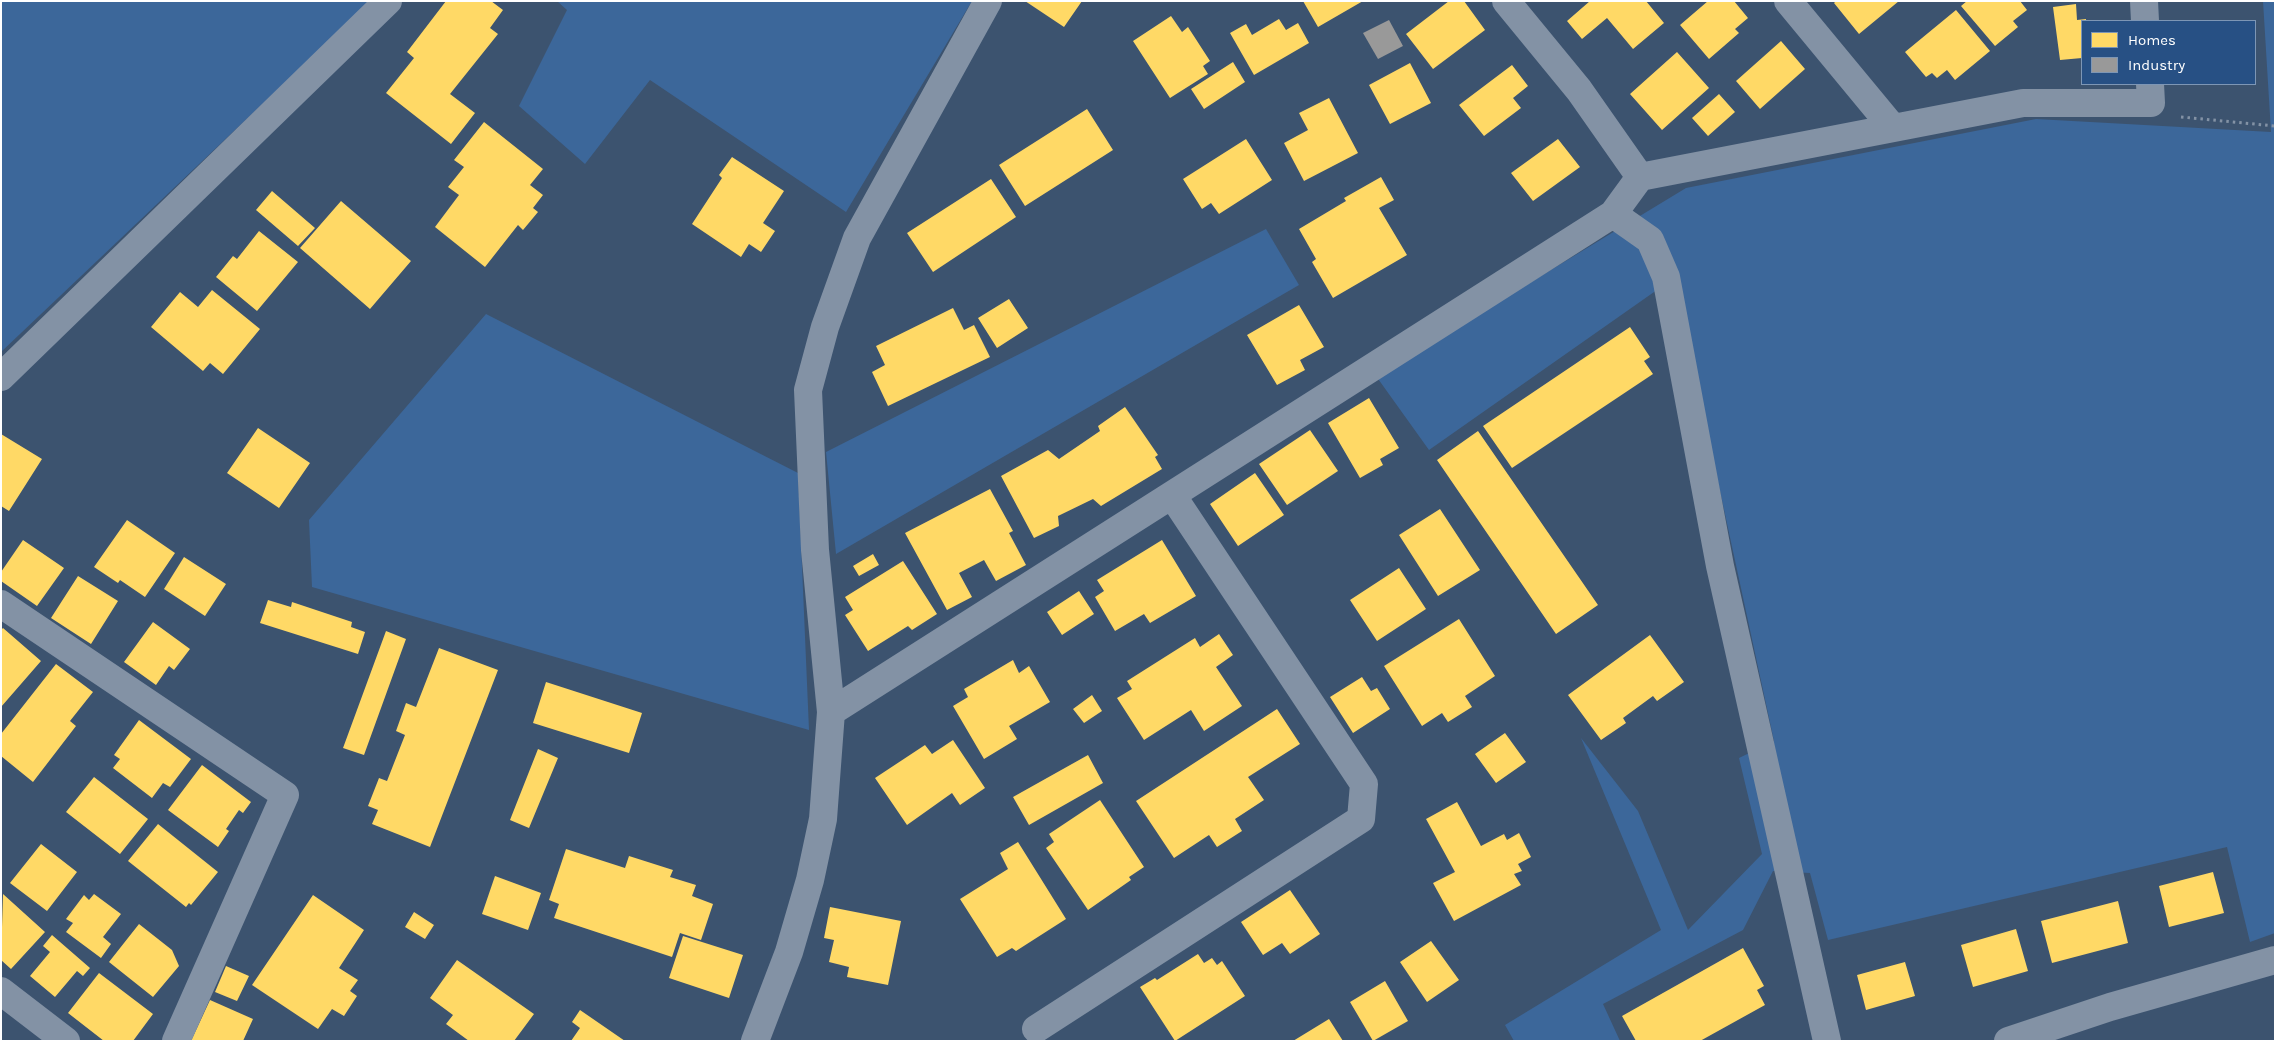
<!DOCTYPE html>
<style>
body{margin:0}
#map{position:relative;width:2276px;height:1042px;overflow:hidden;background:#3c536f;font-family:Karla,sans-serif}
canvas{display:block}
.frame{position:absolute;inset:0;border:2px solid #fff;pointer-events:none}
.legend{position:absolute;left:2081px;top:20px;width:175px;height:65px;box-sizing:border-box;background:#275084;border:1px solid #7d96b5;margin:0;padding:6px 9px;list-style:none;font-size:15px;color:#fff}
.legend li{display:flex;align-items:center;gap:10px;height:25px}
.legend b{width:25px;border:1px solid #7d96b5}
</style>
<div id="map">
<canvas width="2276" height="1042"></canvas>
<div class="frame"></div>
<ul class="legend">
<li><b style="height:14px;background:#ffd966"></b>Homes</li>
<li><b style="height:14px;background:#999"></b>Industry</li>
</ul>
</div>
<script>
const g = document.querySelector('canvas').getContext('2d');
g.lineJoin = 'round';
function fillPath(path, color) {
  g.fillStyle = color;
  g.fill(path, 'evenodd');
}
function poly(rows) {
  const path = new Path2D();
  for (const r of rows) {
    path.moveTo(r[0], r[1]);
    for (let i = 2; i < r.length; i += 2) path.lineTo(r[i], r[i + 1]);
  }
  return path;
}
function trace(path, color, width, dash) {
  g.strokeStyle = color;
  g.lineWidth = width;
  g.lineCap = dash ? 'butt' : 'round';
  g.setLineDash(dash || []);
  g.stroke(path);
}
fillPath(poly([
 [1,1,371,1,1,352],
 [557,1,972,1,846,212,650,80,585,164,519,106,567,10],
 [2263,1,2275,1,2275,933,2250,942,2227,847,1828,940,1810,873,1773,871,1743,930,1603,1004,1620,1041,1514,1041,1505,1025,1661,930,1581,738,1638,811,1688,930,1762,854,1739,758,1774,741,1674,278,1429,450,1376,376,1686,188,2036,119,2271,132],
 [1266,229,1299,285,836,554,826,452],
 [486,314,798,473,809,730,312,587,309,520]
]), '#3c679a');
fillPath(poly([
 [446,1,491,1,503,10,490,28,498,34,450,94,475,113,451,144,386,93,414,58,407,52],
 [1025,1,1082,1,1064,27],
 [1303,1,1363,1,1318,27],
 [1449,1,1464,1,1485,30,1433,69,1406,34],
 [1590,1,1646,1,1664,23,1633,49,1607,18,1582,39,1567,21],
 [1708,1,1734,1,1748,18,1735,29,1739,33,1709,59,1680,25],
 [1836,1,1899,1,1859,34,1834,3],
 [1967,1,2020,1,2027,10,2013,21,2018,27,1995,46,1961,6],
 [2076,4,2077,20,2086,19,2086,21,2082,21,2082,58,2060,60,2053,7],
 [1956,10,1990,51,1955,80,1947,70,1937,78,1932,73,1926,77,1905,52],
 [1171,16,1182,32,1188,27,1210,61,1203,66,1208,74,1170,98,1133,41],
 [1279,19,1286,30,1298,23,1309,43,1254,75,1230,33,1246,24,1252,35],
 [1781,41,1805,69,1760,109,1736,81],
 [1677,52,1709,88,1662,130,1630,94],
 [1233,62,1245,82,1204,109,1191,89],
 [1410,63,1431,103,1390,124,1369,85],
 [1512,65,1528,86,1513,98,1521,108,1484,136,1459,105],
 [1719,94,1735,112,1708,136,1692,118],
 [1329,98,1358,153,1304,181,1284,143,1308,130,1299,113],
 [1087,109,1113,150,1025,206,999,165],
 [484,122,543,169,530,185,543,195,533,208,538,212,523,230,518,225,485,267,435,227,459,195,448,187,464,167,454,160],
 [1246,139,1272,180,1219,214,1211,203,1202,209,1183,179],
 [1558,139,1580,167,1533,201,1511,173],
 [732,157,784,191,763,223,775,231,761,252,749,244,741,257,692,224,722,178,719,175],
 [1381,177,1394,200,1379,208,1407,255,1333,298,1312,262,1316,259,1299,229,1346,201,1344,198],
 [991,179,1016,217,933,272,907,233],
 [272,191,315,228,298,246,256,210],
 [341,201,411,261,370,309,300,248],
 [259,231,298,262,257,311,216,277,233,256,237,259],
 [212,290,260,329,223,374,210,363,203,371,151,327,180,292,198,307],
 [1009,299,1028,328,997,348,978,318],
 [1299,305,1324,347,1300,360,1305,370,1277,385,1247,335],
 [953,308,964,330,974,325,990,357,888,406,872,372,885,365,876,346],
 [1630,327,1650,357,1644,361,1653,374,1512,468,1483,426],
 [1369,398,1399,448,1380,459,1383,465,1360,478,1328,423],
 [1125,407,1158,455,1155,457,1162,469,1101,506,1093,499,1058,516,1059,526,1034,538,1001,476,1048,450,1059,459,1100,431,1098,426],
 [258,428,310,463,279,508,227,473],
 [1310,430,1338,471,1287,505,1259,464],
 [1478,431,1598,605,1556,634,1437,460],
 [1,434,42,459,9,511,1,506],
 [1255,473,1284,515,1238,546,1210,504],
 [990,489,1013,531,1009,533,1026,565,996,581,984,560,959,573,972,597,947,610,905,533],
 [1440,509,1480,570,1438,596,1399,535],
 [127,520,175,553,145,597,120,580,118,583,94,567],
 [23,540,64,568,37,606,1,581,1,572],
 [1162,540,1196,596,1150,623,1144,614,1115,631,1095,597,1104,591,1097,580],
 [873,554,879,565,859,576,853,566],
 [184,557,226,584,205,616,164,589],
 [903,561,937,614,912,630,908,626,868,651,845,615,853,610,845,597],
 [1399,568,1426,609,1377,641,1350,600],
 [78,576,118,601,91,644,51,618],
 [1079,591,1094,614,1062,635,1047,612],
 [268,600,291,607,292,602,352,622,351,627,365,632,358,654,260,623],
 [1459,619,1495,676,1465,696,1472,707,1448,722,1442,713,1422,726,1384,666],
 [153,622,190,649,174,670,169,666,156,685,124,662],
 [3,628,41,661,1,707,1,630],
 [386,631,406,639,364,755,343,748],
 [1219,634,1233,655,1216,667,1242,706,1204,731,1191,710,1144,740,1117,698,1132,689,1127,681,1195,638,1200,647],
 [1650,635,1684,682,1657,701,1653,696,1623,718,1626,723,1601,740,1568,695],
 [439,648,498,670,430,847,372,824,378,810,368,806,379,778,387,781,405,735,396,731,406,703,416,707],
 [1013,660,1019,673,1029,666,1050,702,1009,726,1017,739,984,759,953,706,968,697,964,689],
 [56,664,93,692,70,721,76,726,33,782,1,756,1,734],
 [1362,677,1371,691,1377,688,1390,709,1353,733,1330,697],
 [546,682,642,713,629,753,533,723],
 [1092,695,1102,711,1084,723,1073,709],
 [1277,709,1300,744,1248,777,1264,800,1235,819,1242,831,1217,847,1209,835,1174,858,1136,801],
 [139,720,191,759,170,787,163,783,152,798,113,768,120,759,114,755],
 [1505,733,1526,762,1496,783,1475,754],
 [953,740,985,788,960,805,952,793,907,825,875,778,925,745,932,754],
 [538,749,558,758,529,828,510,820],
 [1088,755,1103,783,1029,825,1013,797],
 [202,765,251,802,243,813,239,810,226,829,229,831,218,847,168,810],
 [94,777,148,819,120,854,66,812],
 [1100,800,1144,867,1129,877,1131,880,1088,910,1046,848,1054,842,1049,834],
 [1457,802,1481,846,1504,834,1507,840,1519,833,1531,857,1518,864,1522,871,1514,874,1521,885,1454,921,1433,883,1455,872,1426,819],
 [158,824,218,872,191,905,189,903,186,907,128,861],
 [1018,842,1066,919,1016,951,1012,948,997,957,960,899,1008,869,1000,853],
 [41,844,77,872,47,911,10,883],
 [566,849,625,868,629,856,673,870,670,877,696,885,692,896,713,904,701,940,680,933,672,957,554,918,559,904,549,900],
 [2213,872,2224,913,2169,927,2159,886],
 [495,876,541,893,528,930,482,914],
 [1290,890,1320,934,1290,954,1282,943,1263,955,1241,922],
 [3,894,45,932,11,969,1,960],
 [94,894,121,914,103,937,111,944,101,958,66,932,73,923,66,919,84,895,89,900],
 [313,895,364,930,339,968,358,980,350,991,357,996,344,1016,332,1009,318,1029,252,985],
 [2118,901,2128,943,2052,963,2041,921],
 [830,907,901,921,888,985,847,977,849,967,829,962,834,940,824,938],
 [414,912,434,925,425,939,405,927],
 [139,924,172,950,179,966,153,997,109,962],
 [2016,929,2028,971,1973,987,1961,945],
 [52,935,90,968,83,976,77,971,55,997,30,976,50,952,43,946],
 [683,936,743,955,729,998,669,978],
 [1431,941,1459,980,1427,1002,1400,962],
 [1743,948,1764,986,1757,990,1765,1005,1700,1041,1636,1041,1622,1016],
 [1198,954,1204,963,1212,958,1217,965,1222,961,1245,996,1175,1041,1140,987,1155,978,1157,980],
 [457,960,534,1014,514,1041,469,1041,446,1024,453,1015,430,998],
 [1905,962,1915,996,1866,1010,1857,975],
 [226,966,249,976,237,1001,215,992],
 [99,973,153,1014,133,1041,104,1041,68,1013],
 [1385,981,1408,1021,1373,1041,1350,1002],
 [210,1000,253,1019,243,1041,191,1041],
 [580,1010,625,1041,571,1041,580,1028,572,1022],
 [1329,1019,1343,1041,1293,1041]
]), '#ffd966');
fillPath(poly([
 [1389,20,1403,46,1378,59,1363,33]
]), '#999');
trace(poly([
 [2181,117,2275,126]
]), '#8392a5', 3, [2.5, 4]);
trace(poly([
 [1506,1,1579,90,1640,177],
 [1788,1,1893,128],
 [2144,1,2145,21],
 [1613,214,1640,177,2023,103,2151,103,2150,84],
 [1,377,388,1],
 [1,604,285,795,176,1041],
 [831,712,1613,214,1650,240,1666,277,1720,566,1827,1041],
 [1,991,66,1041],
 [1036,1029,1361,819,1364,784,1172,495],
 [755,1041,789,952,810,880,823,819,831,712,815,550,808,390,825,327,857,238,988,1],
 [2008,1041,2110,1007,2275,960]
]), '#8392a5', 28);
</script>
